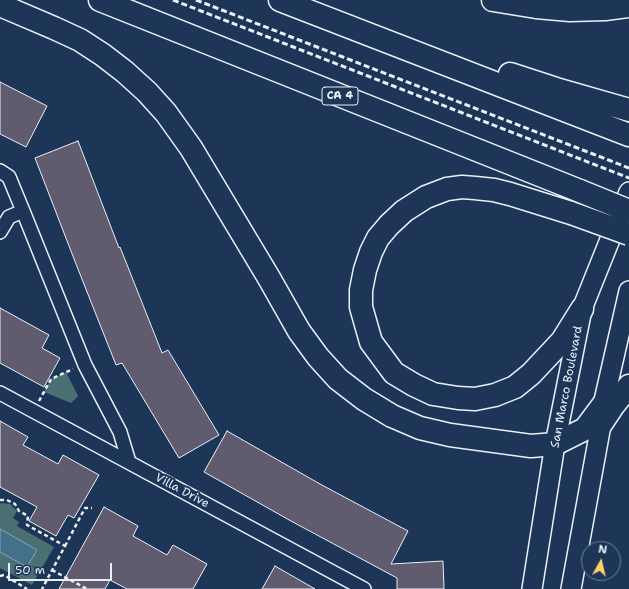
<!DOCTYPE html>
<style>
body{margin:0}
#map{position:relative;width:629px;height:589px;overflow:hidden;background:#1d3557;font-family:"Shantell Sans",sans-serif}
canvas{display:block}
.north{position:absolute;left:581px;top:541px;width:40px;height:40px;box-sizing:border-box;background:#1d3557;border:1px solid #6e8097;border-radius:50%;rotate:8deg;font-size:11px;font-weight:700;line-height:16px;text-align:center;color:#e8f1f8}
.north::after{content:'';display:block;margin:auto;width:14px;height:18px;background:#ffd166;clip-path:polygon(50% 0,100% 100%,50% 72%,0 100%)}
.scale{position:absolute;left:8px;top:563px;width:104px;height:18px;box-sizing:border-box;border:2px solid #e8f1f8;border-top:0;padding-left:5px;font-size:12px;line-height:14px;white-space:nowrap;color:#e8f1f8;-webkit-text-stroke:3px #1d3557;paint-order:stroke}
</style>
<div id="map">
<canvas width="629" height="589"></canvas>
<div class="north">N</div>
<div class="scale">50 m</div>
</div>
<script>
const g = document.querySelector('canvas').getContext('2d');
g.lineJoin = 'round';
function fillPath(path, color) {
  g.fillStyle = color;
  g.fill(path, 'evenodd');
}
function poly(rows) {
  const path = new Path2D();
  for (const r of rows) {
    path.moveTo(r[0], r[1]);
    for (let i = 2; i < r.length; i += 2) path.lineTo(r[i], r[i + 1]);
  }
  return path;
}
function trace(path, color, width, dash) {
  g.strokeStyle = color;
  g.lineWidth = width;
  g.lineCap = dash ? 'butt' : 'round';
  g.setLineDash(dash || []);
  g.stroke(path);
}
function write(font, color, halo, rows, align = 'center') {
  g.font = font + ' "Shantell Sans",sans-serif';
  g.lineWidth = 4;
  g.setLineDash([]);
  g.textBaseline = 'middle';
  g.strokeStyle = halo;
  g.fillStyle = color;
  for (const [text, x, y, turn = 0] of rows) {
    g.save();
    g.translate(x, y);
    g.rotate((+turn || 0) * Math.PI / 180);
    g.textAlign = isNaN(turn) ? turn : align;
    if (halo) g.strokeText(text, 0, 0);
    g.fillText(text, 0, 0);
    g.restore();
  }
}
fillPath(poly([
 [66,372,78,396,71,403,44,392,51,379],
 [1,503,10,504,17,511,13,518,19,522,17,526,54,547,32,585,0,568,0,505]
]), '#4a7073');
const water = poly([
 [0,529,37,550,27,567,0,552,0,529]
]);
fillPath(water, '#447089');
trace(water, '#86a4b5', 1);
const building = poly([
 [0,82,47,106,26,147,0,134,0,82],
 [78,141,119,248,120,247,162,353,168,350,219,435,179,458,122,363,116,365,76,264,35,158,78,141],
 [0,308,49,335,42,348,60,358,44,387,0,363,0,308],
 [0,421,28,437,23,445,58,464,63,455,99,475,74,518,68,515,56,536,29,521,37,507,0,487,0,421],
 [227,431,320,484,408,531,391,564,443,561,444,589,397,589,397,578,291,521,204,472,227,431],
 [104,507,138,526,133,536,167,555,173,545,207,564,193,589,127,589,110,580,105,589,59,589,104,507],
 [275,566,315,589,262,589,275,566]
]);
fillPath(building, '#605b6e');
trace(building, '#e8f1f8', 1);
const minor = poly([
 [0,171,9,177,23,211],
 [0,232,9,217,23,211,85,365,120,432,129,462],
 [0,393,364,589]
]);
const secondary = poly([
 [532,589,555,444,582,309,629,192],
 [571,589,601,425,603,405,629,291]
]);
const motorway = poly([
 [100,0,580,191],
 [280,0,629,135],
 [493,0,536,7,570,10,605,9,629,6],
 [0,5,54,28,80,40,103,55,125,72,147,92,166,113,191,148,269,278,299,331,318,357,338,379,364,399,392,416,420,428,450,435,531,446,555,444,585,429,603,405],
 [510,74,556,89,629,110],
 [571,213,510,194,494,190,475,188,462,187,447,189,426,197,404,211,389,225,378,238,371,252,365,270,361,290,361,307,371,342,394,373,414,385,433,394,458,398,475,399,495,395,515,387,531,374,562,341,582,309],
 [601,424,613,406,629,386]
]);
trace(minor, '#e8f1f8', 16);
trace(secondary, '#e8f1f8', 22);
trace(motorway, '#e8f1f8', 25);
trace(poly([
 [39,401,51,379,73,369],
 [0,500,7,500,15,504,19,511,28,516,27,525,65,546,42,589],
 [65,546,85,508,92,508],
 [52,570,87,589],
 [0,576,4,575,27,589]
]), '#e8f1f8', 2.5, [4, 3]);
trace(minor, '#1d3557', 13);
trace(secondary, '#1d3557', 19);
trace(motorway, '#1d3557', 22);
trace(poly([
 [173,0,629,178],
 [196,0,629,168]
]), '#e8f1f8', 3, [6, 3]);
const motorwayBridge = poly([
 [580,191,629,211],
 [571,213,629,234]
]);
trace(motorwayBridge, '#e8f1f8', 25, []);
trace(motorwayBridge, '#1d3557', 22);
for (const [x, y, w] of [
 [340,96,36]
]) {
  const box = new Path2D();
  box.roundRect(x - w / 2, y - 9, w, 18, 3);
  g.fillStyle = '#1d3557';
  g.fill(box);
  trace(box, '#e8f1f8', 1);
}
write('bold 11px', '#e8f1f8', null, [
 ["CA 4",340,96]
]);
write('12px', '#e8f1f8', '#1d3557', [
 ["San Marco Boulevard",567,387,-79],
 ["Villa Drive",182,491,28]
]);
</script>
